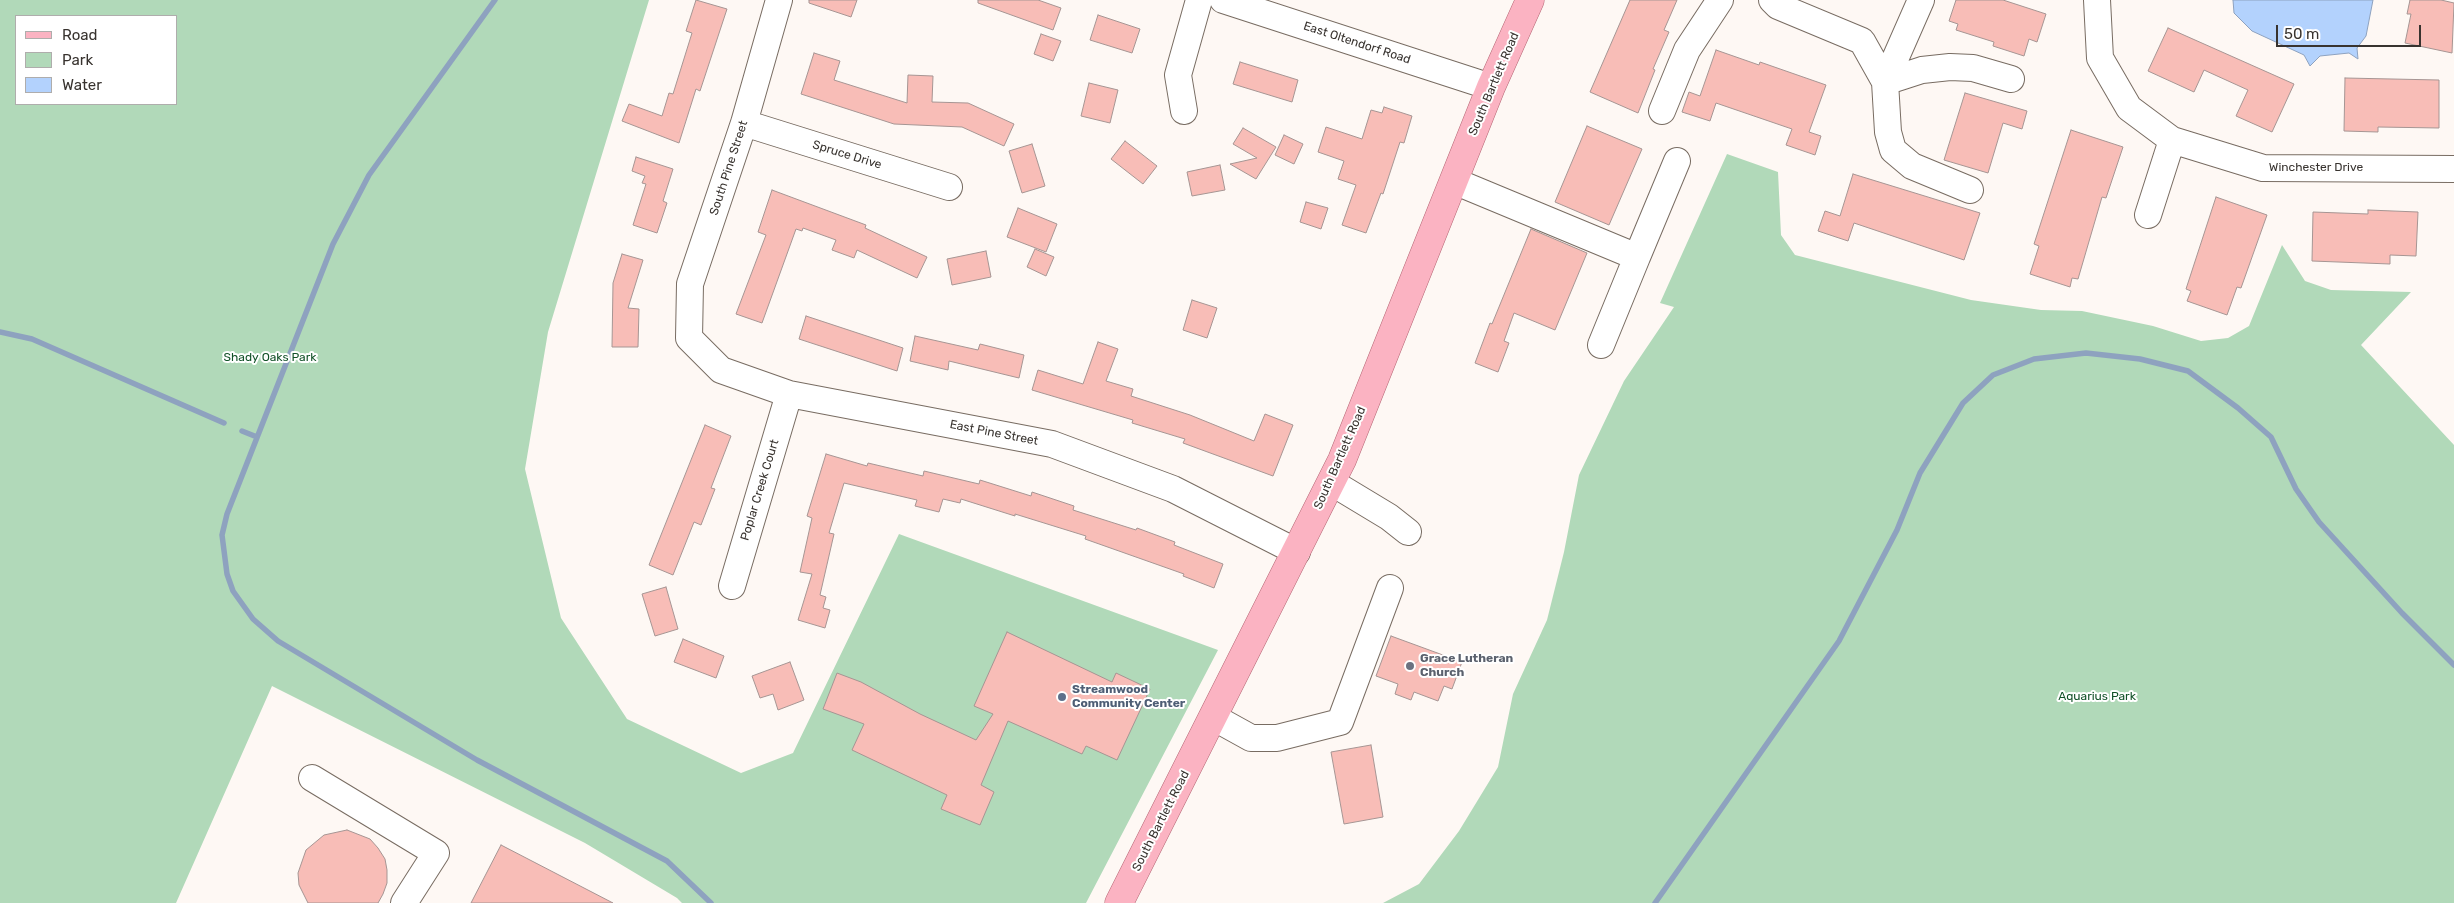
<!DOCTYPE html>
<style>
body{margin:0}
#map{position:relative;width:2454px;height:903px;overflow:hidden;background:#fef8f4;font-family:Rubik,sans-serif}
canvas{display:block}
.legend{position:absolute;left:15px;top:15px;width:162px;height:90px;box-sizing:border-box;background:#fff;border:1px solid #afadac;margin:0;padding:6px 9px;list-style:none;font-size:15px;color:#38332f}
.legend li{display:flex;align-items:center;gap:10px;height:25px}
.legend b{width:25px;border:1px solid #afadac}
.scale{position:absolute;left:2276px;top:25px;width:145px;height:22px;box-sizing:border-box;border:2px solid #38332f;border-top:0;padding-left:6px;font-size:15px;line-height:18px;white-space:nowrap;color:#38332f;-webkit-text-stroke:4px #fff;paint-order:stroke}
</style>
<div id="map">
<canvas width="2454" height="903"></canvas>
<ul class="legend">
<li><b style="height:6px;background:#fbb3c2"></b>Road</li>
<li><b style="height:14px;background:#b1d9b9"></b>Park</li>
<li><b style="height:14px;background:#b3d2fd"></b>Water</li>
</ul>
<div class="scale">50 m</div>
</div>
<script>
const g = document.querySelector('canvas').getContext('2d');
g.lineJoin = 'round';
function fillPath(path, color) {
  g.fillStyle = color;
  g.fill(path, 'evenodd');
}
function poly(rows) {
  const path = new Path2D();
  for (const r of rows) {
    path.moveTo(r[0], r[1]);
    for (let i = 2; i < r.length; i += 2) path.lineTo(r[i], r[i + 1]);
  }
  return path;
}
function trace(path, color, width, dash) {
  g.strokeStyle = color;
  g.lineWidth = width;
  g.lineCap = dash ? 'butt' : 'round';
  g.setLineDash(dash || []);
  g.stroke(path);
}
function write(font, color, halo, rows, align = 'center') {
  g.font = font + ' Rubik,sans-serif';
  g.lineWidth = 4;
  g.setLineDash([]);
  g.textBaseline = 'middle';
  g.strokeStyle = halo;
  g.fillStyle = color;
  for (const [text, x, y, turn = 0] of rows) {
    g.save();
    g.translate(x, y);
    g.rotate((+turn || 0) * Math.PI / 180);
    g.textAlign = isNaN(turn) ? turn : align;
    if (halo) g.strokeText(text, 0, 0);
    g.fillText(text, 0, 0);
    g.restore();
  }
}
fillPath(poly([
 [0,0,649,0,548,332,525,469,561,618,627,719,741,773,793,753,899,534,1218,650,1086,903,682,903,677,898,585,843,272,686,176,903,0,903],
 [16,16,176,16,176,104,16,104],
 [1727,154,1778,172,1781,235,1795,255,1971,300,2041,310,2082,311,2153,326,2201,341,2228,338,2249,326,2282,245,2305,281,2331,290,2411,292,2361,345,2454,445,2454,903,1383,903,1419,884,1459,831,1498,767,1513,694,1547,620,1564,552,1579,475,1624,381,1674,307,1660,303]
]), '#b1d9b9');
const water = poly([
 [2233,0,2373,0,2366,36,2357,48,2358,59,2349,53,2320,56,2310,66,2304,55,2252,31,2234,13,2233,0]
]);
fillPath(water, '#b3d2fd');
trace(water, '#8ea2bf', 1);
trace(poly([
 [495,0,369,175,333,244,227,514,222,535,227,574,233,591,253,619,278,641,477,760,667,861,711,903],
 [0,332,32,339,224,423],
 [242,431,257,437],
 [1655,903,1839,641,1897,530,1920,473,1963,403,1993,375,2034,359,2086,353,2140,359,2188,371,2238,408,2271,437,2296,489,2319,522,2402,613,2454,665]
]), '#8ea2bf', 5.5);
const building = poly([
 [696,0,727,9,700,91,696,89,679,143,622,121,629,104,662,116,669,93,673,94,692,33,686,31,696,0],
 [809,0,857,0,851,17,809,3,809,0],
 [978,0,1038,0,1061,8,1053,30,978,3,978,0],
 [1630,0,1677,0,1664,30,1669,32,1653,69,1655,70,1638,113,1590,92,1630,0],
 [1956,0,2003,0,2046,14,2037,42,2029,39,2024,56,1993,46,1994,42,1956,30,1958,24,1949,21,1956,0],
 [2410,0,2441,0,2454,3,2452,53,2405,43,2411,14,2407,14,2410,0],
 [1098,15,1140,29,1132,53,1090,40,1098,15],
 [2168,28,2294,84,2272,132,2236,116,2248,90,2204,70,2194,92,2148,71,2168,28],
 [1041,34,1061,41,1053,61,1034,54,1041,34],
 [1716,50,1759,65,1760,62,1826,85,1809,132,1821,136,1815,155,1786,145,1792,129,1716,103,1710,121,1682,112,1689,92,1700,96,1716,50],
 [814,53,840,61,834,80,907,103,908,75,933,76,932,102,968,103,1014,124,1004,146,962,127,894,124,801,94,814,53],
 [1240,62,1298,80,1292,102,1233,84,1240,62],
 [2345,78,2439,80,2439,128,2378,127,2378,132,2344,131,2345,78],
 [1089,83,1118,90,1110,123,1081,116,1089,83],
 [1965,93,2027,111,2022,129,2003,123,1988,173,1944,160,1965,93],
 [1384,107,1412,116,1404,143,1400,142,1383,194,1381,193,1366,233,1342,225,1356,185,1338,179,1344,161,1318,152,1326,127,1362,139,1371,110,1382,113,1384,107],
 [1587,126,1642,149,1609,225,1555,202,1587,126],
 [1243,128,1276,147,1256,179,1230,164,1257,158,1233,144,1243,128],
 [2071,130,2123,147,2106,198,2102,197,2078,279,2072,278,2070,287,2030,274,2039,246,2034,244,2071,130],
 [1284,135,1303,144,1294,164,1275,155,1284,135],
 [1125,141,1157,166,1143,184,1111,159,1125,141],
 [1032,144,1045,186,1022,193,1009,151,1032,144],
 [636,157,673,169,663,201,667,203,657,233,633,225,646,184,642,183,645,176,632,171,636,157],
 [1220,165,1225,190,1192,196,1187,172,1220,165],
 [1853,174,1980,213,1964,260,1854,223,1848,241,1818,231,1825,211,1840,216,1853,174],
 [772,190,866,225,865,228,927,257,917,278,857,250,854,258,832,250,836,240,803,228,802,231,796,229,762,323,736,314,766,235,758,232,772,190],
 [2216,197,2267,215,2241,288,2237,287,2227,315,2187,301,2191,291,2186,289,2216,197],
 [1306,202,1328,208,1321,229,1300,222,1306,202],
 [1018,208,1057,224,1046,252,1007,237,1018,208],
 [2368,210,2418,212,2416,256,2390,255,2390,264,2312,261,2313,212,2368,214,2368,210],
 [1531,229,1587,253,1555,330,1514,313,1504,341,1509,343,1498,372,1475,363,1490,323,1492,324,1531,229],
 [1035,249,1054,257,1046,276,1027,267,1035,249],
 [986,251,991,277,952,285,947,259,986,251],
 [622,254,643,260,628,308,639,309,638,347,612,347,613,283,622,254],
 [1192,300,1217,308,1207,338,1183,330,1192,300],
 [806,316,903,348,897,371,799,339,806,316],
 [915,336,978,350,980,344,1024,355,1019,378,949,361,948,370,910,361,915,336],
 [1098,342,1118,349,1106,381,1133,389,1131,396,1190,415,1254,441,1265,414,1293,425,1273,476,1183,443,1185,439,1132,423,1133,420,1032,390,1038,370,1083,384,1098,342],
 [705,425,731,436,711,488,715,489,701,525,694,522,673,575,649,565,705,425],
 [826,454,867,466,868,463,923,476,924,471,979,484,980,480,1031,496,1032,492,1074,506,1073,510,1136,530,1137,528,1175,542,1174,545,1223,564,1214,588,1183,576,1184,574,1085,539,1086,536,1015,514,1015,516,961,499,960,503,943,499,939,512,915,506,917,500,844,483,829,533,834,534,820,595,826,597,823,608,830,610,825,628,798,620,812,574,800,572,812,518,807,516,826,454],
 [666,587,678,629,655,636,642,594,666,587],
 [1007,632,1112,682,1116,673,1150,689,1117,760,1086,746,1082,754,1008,721,981,785,994,792,980,825,941,809,947,795,852,750,864,724,823,709,837,673,861,682,920,714,976,740,993,714,974,706,1007,632],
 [1391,636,1462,662,1452,689,1444,686,1438,701,1414,692,1411,700,1395,694,1398,684,1376,676,1391,636],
 [683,639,724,656,716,678,674,662,683,639],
 [790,662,804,700,778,710,773,694,760,698,752,676,790,662],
 [1371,745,1383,817,1344,824,1331,752,1371,745],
 [347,830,370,839,378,848,385,859,387,870,387,883,383,894,378,903,308,903,299,885,298,873,306,850,324,835,347,830],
 [501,845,613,903,471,903,501,845]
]);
fillPath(building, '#f8bdb7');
trace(building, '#a69593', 1);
const minor = poly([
 [779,0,744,123,690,284,689,338,721,370,789,394,1052,444,1173,489,1297,552],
 [1223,0,1491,87],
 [1772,0,1778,6,1862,41,1885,82],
 [1921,0,1885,82,1888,132,1893,150,1912,166,1970,190],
 [2097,0,2100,58,2129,108,2172,140,2263,168,2454,169],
 [1885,82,1922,70,1950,67,1973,68,2011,79],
 [1184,111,1178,75,1199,0],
 [1662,111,1687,50,1720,0],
 [744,123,949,187],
 [1454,181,1637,257,1601,345],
 [2148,215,2172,140],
 [1637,257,1677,161],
 [1331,482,1389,517,1408,532],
 [732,586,789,394],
 [1213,717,1251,738,1277,738,1340,722,1390,588],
 [312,778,436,853,404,903]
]);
const major = poly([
 [1119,903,1342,460,1491,87,1530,0]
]);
trace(minor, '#786c62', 28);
trace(major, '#b56674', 29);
trace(minor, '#fff', 26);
trace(major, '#fbb3c2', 28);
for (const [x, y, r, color] of [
 [1410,666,5,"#6b7280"],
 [1062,697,5,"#5c6f8a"]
]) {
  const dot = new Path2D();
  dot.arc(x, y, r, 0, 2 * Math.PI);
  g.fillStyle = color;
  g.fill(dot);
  trace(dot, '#fff', 2);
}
write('12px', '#38332f', '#fff', [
 ["East Oltendorf Road",1357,43,18],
 ["South Bartlett Road",1494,84,-67],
 ["Spruce Drive",847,155,17],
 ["South Pine Street",729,168,-72],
 ["Winchester Drive",2316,168],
 ["East Pine Street",994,433,11],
 ["South Bartlett Road",1340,458,-66],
 ["Poplar Creek Court",760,490,-73],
 ["South Bartlett Road",1161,821,-63]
]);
write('12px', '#125128', '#fff', [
 ["Shady Oaks Park",270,358],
 ["Aquarius Park",2097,697]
]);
write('bold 12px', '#5b616d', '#fff', [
 ["Grace Lutheran",1420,659],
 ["Church",1420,673]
], 'left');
write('bold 12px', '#4e5e75', '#fff', [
 ["Streamwood",1072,690],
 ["Community Center",1072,704]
], 'left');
</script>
